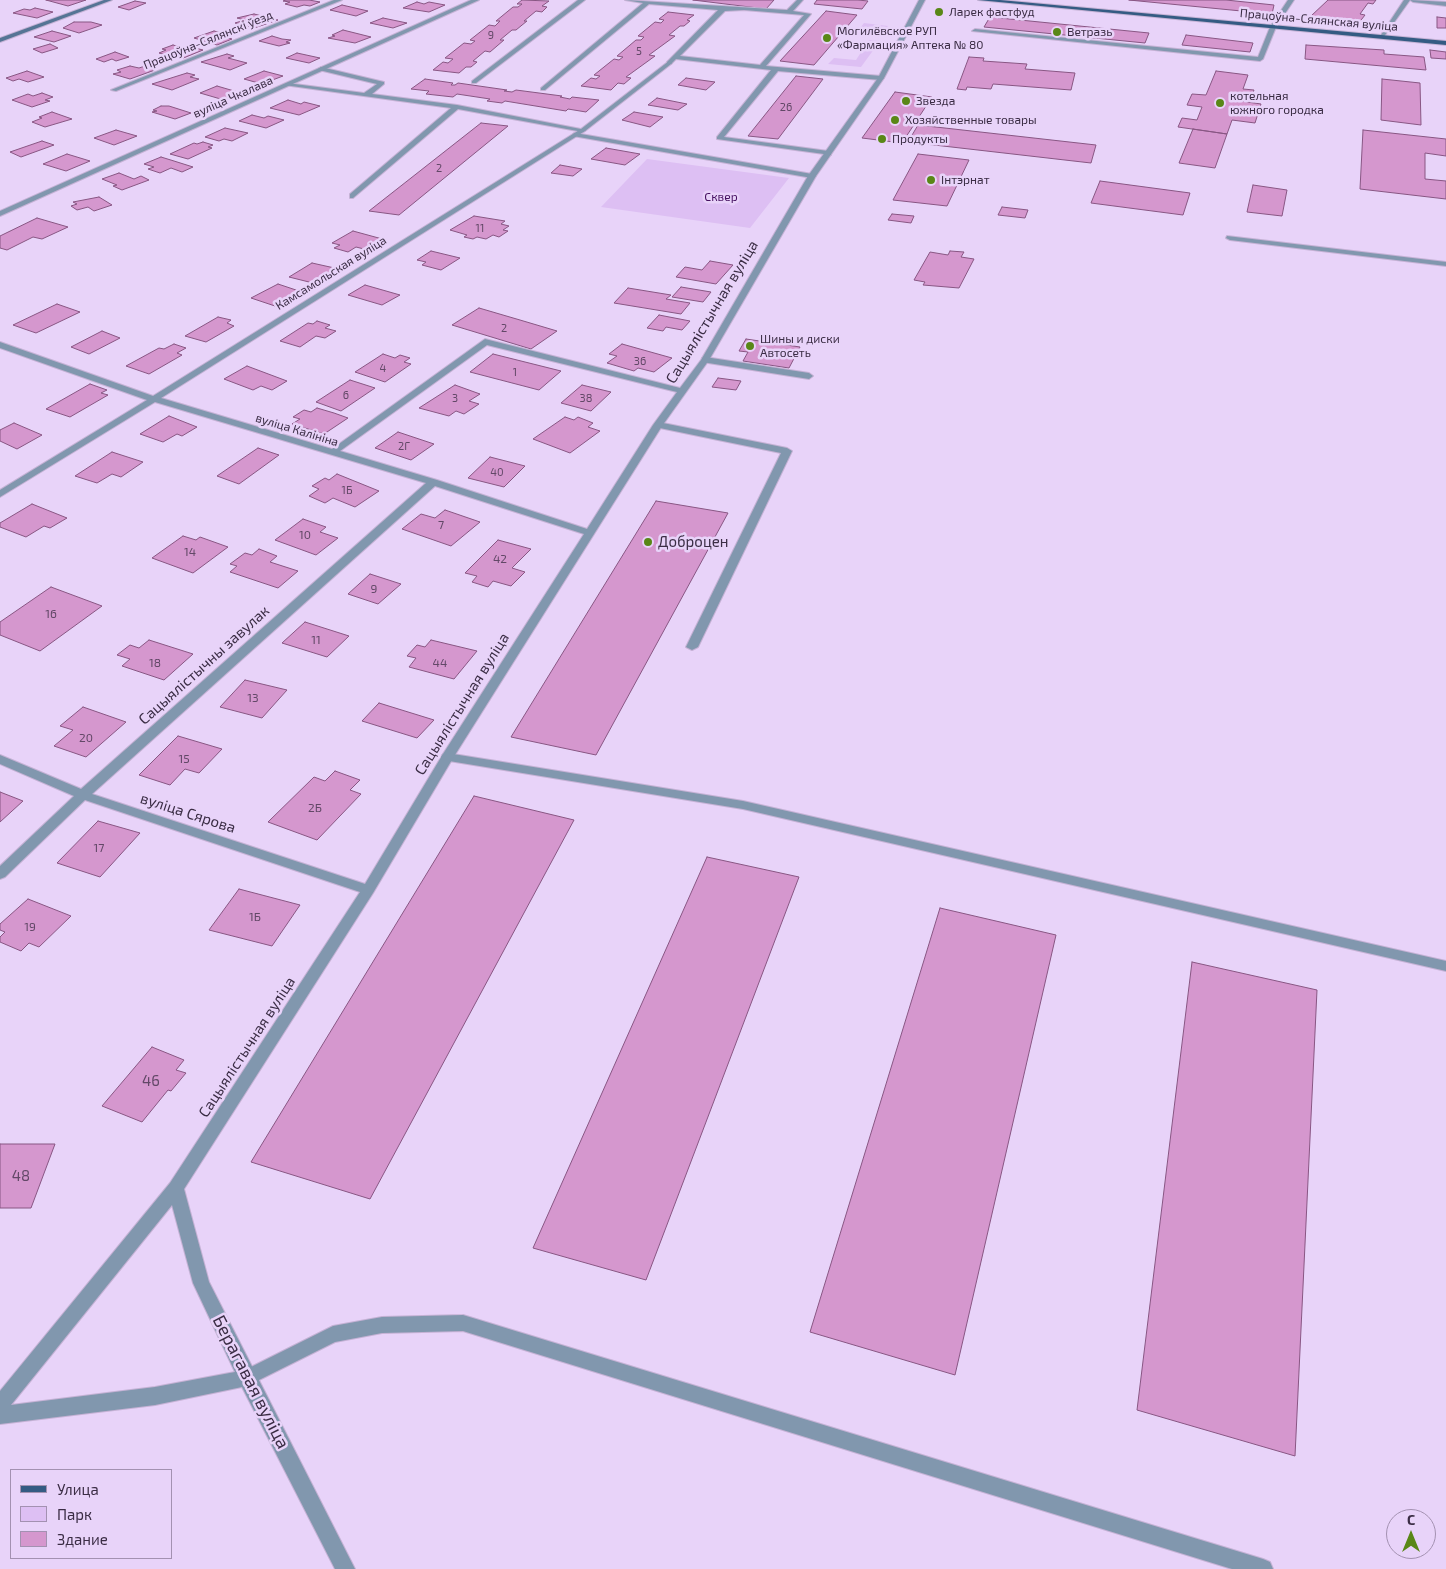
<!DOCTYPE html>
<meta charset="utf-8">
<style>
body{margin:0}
#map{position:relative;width:1446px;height:1569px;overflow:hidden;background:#e8d3f9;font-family:"Exo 2",sans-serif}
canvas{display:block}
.legend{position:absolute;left:10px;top:1469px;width:162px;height:90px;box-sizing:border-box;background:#e8d3f9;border:1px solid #a391b1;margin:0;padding:6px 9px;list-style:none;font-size:15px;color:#3b2d45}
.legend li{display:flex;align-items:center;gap:10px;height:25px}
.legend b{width:25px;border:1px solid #a391b1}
.north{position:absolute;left:1386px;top:1509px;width:50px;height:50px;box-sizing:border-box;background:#e8d3f9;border:1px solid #a391b1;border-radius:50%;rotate:0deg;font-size:14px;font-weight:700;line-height:20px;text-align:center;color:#3b2d45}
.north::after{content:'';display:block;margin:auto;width:18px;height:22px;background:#598717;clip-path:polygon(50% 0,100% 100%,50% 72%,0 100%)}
</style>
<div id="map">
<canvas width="1446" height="1569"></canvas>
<ul class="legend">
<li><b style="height:6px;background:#345b83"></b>Улица</li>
<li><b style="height:14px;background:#ddbff3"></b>Парк</li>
<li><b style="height:14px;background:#d597ce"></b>Здание</li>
</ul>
<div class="north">С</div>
</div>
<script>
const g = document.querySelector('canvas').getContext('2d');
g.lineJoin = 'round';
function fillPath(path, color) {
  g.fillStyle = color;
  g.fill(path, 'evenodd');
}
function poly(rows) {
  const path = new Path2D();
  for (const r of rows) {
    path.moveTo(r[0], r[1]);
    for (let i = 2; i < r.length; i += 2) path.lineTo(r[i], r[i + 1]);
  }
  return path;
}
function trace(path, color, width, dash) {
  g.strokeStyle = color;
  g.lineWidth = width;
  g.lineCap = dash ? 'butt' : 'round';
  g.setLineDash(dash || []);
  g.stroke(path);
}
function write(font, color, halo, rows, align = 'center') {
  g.font = font + ' "Exo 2",sans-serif';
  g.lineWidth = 5;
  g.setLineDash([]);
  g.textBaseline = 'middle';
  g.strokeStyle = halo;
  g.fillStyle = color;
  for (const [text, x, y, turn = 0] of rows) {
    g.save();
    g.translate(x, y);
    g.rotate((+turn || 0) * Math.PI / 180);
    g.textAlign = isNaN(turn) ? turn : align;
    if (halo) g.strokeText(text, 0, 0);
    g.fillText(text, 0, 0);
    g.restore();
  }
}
fillPath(poly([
 [864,23,888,26,881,34,857,32],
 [869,40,880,41,861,67,828,64,834,58,856,60],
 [647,159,789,178,750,228,601,207]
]), '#ddbff3');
const building = poly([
 [46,0,86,0,68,6,46,0],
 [286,0,309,0,320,2,310,6,304,5,297,7,285,4,290,2,283,1,286,0],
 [522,0,549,1,542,6,547,7,542,12,536,11,524,21,527,21,516,30,512,30,500,40,504,40,490,52,485,51,473,61,477,62,471,67,466,67,459,73,433,70,443,62,448,63,453,59,445,58,464,43,471,44,475,41,470,40,489,25,495,26,500,21,496,21,513,7,518,7,522,4,517,4,522,0],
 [693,0,774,0,766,9,693,0],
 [817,0,858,0,868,1,862,9,814,4,817,0],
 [1129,0,1226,0,1274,5,1272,14,1129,0],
 [1328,0,1376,0,1373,4,1368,3,1360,14,1365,15,1358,24,1311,16,1328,0],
 [135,1,146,3,129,10,118,7,135,1],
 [417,2,424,4,429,2,445,5,429,12,403,8,417,2],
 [342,5,368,11,356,16,330,10,342,5],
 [35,8,53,12,37,18,13,13,24,9,30,10,35,8],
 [826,11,857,15,814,65,780,61,826,11],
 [668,12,694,15,687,20,690,21,684,26,680,26,669,35,675,36,649,55,655,56,626,77,631,78,624,84,618,83,611,90,581,86,591,78,596,79,600,76,594,75,614,59,619,60,623,57,617,56,636,40,641,40,644,37,638,36,655,22,661,23,664,20,659,19,668,12],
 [254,14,278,20,254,28,235,23,245,20,237,18,254,14],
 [990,17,1149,33,1145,43,984,27,990,17],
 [1437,17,1446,18,1446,28,1437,28,1437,17],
 [383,18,407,23,393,28,370,23,383,18],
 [74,22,91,22,102,25,79,33,63,28,74,22],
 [343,30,371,37,355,43,328,38,335,36,332,35,343,30],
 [52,31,71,36,54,42,34,37,52,31],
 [214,31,226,34,221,36,232,39,217,45,194,38,214,31],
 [1186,35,1253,43,1250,52,1182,45,1186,35],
 [272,36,282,39,291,40,286,42,290,43,279,46,259,41,272,36],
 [50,44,58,48,42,53,33,49,50,44],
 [173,45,183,48,187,46,203,50,181,59,159,53,166,50,162,49,173,45],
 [1306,45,1384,50,1384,54,1424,57,1426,70,1305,59,1306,45],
 [1430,50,1446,52,1446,59,1431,58,1430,50],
 [115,52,129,57,116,61,112,59,104,62,96,59,115,52],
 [297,53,320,58,309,63,286,58,297,53],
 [227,54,234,56,228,58,247,63,230,70,201,62,227,54],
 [969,57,984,58,983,61,1027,64,1025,69,1075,73,1071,90,993,84,991,89,967,87,966,90,957,89,969,57],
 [130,66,139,68,145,66,155,70,130,79,113,74,121,72,117,70,130,66],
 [27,71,44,77,28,82,19,79,13,81,6,78,27,71],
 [264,71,283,76,262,84,244,79,264,71],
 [1216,71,1248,75,1243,89,1254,90,1251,98,1242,97,1241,101,1261,104,1255,123,1232,120,1227,134,1178,127,1182,118,1197,120,1202,107,1187,105,1192,94,1206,95,1216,71],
 [187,73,195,75,190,77,199,79,172,90,152,84,187,73],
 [796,76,823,79,778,139,748,136,796,76],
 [686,78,715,82,706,90,678,85,686,78],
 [425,79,453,83,451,85,455,85,458,83,507,90,504,91,512,92,516,90,562,96,560,97,570,99,572,97,599,100,586,112,568,109,566,111,505,101,502,103,487,101,490,99,457,94,453,97,426,94,429,91,411,89,425,79],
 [1382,79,1420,83,1421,125,1381,120,1382,79],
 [217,86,241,93,224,100,200,93,217,86],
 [895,92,932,97,902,143,862,138,895,92],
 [42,93,53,97,45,100,50,101,32,107,12,100,28,94,33,96,42,93],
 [657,98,687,104,678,110,648,105,657,98],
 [288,100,301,104,304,102,320,106,299,115,270,108,288,100],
 [161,106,169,106,191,113,175,119,152,112,157,111,153,110,161,106],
 [52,112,72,119,45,127,32,122,42,118,39,117,52,112],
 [634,112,663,117,650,127,622,120,634,112],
 [252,115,264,118,268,116,284,120,266,128,239,121,252,115],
 [481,123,508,126,399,215,369,211,481,123],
 [918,125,1096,145,1091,163,908,142,918,125],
 [225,128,248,133,232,141,224,139,219,141,205,137,225,128],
 [1193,129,1227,134,1215,168,1179,163,1193,129],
 [116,130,137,136,114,145,94,138,116,130],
 [1363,130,1446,139,1446,156,1425,153,1425,179,1446,181,1446,199,1360,189,1363,130],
 [42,141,54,145,21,157,10,152,42,141],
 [203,142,213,145,208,147,212,148,188,159,170,154,194,143,197,144,203,142],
 [606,148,640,154,625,165,591,159,606,148],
 [67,154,90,161,66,171,43,164,67,154],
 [918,154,969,160,947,206,893,200,918,154],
 [161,157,174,161,193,167,182,172,171,168,160,173,148,169,154,167,144,164,161,157],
 [560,165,582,169,573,176,551,173,560,165],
 [119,173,134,179,141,176,149,180,122,190,113,186,117,185,102,179,119,173],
 [1100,181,1190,193,1183,215,1091,203,1100,181],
 [1253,185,1287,190,1282,216,1247,212,1253,185],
 [99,197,112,205,94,211,88,207,77,210,71,206,77,204,73,202,99,197],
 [1002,207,1028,210,1025,218,998,215,1002,207],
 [892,214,914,216,911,223,888,220,892,214],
 [474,216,505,221,501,224,509,226,503,230,508,231,499,237,493,235,486,239,477,237,473,239,464,237,467,235,450,230,474,216],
 [37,218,68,227,42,239,33,237,7,250,0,248,0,236,37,218],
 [353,231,386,240,368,250,356,247,348,252,334,248,340,245,332,243,353,231],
 [431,251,460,258,441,270,422,265,426,262,417,260,431,251],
 [950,251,964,252,961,257,974,259,959,288,923,285,925,282,914,280,930,252,948,255,950,251],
 [710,261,733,265,716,284,676,277,685,267,702,270,710,261],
 [312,263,339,269,317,284,289,277,312,263],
 [278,284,305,293,278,307,251,298,278,284],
 [365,285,400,295,382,305,348,295,365,285],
 [681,287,711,292,703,302,672,297,681,287],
 [628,288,671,295,666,299,690,303,681,314,614,303,628,288],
 [57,304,80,312,36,333,13,325,57,304],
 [479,308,520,320,557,331,531,349,452,325,479,308],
 [659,315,690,321,682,330,666,327,663,331,647,328,659,315],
 [218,317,231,320,227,323,234,326,206,342,185,336,218,317],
 [317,321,330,325,325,328,336,331,325,338,316,336,300,347,280,341,308,323,313,324,317,321],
 [102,331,120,338,89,354,71,347,102,331],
 [746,339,800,347,789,368,743,361,748,352,739,351,746,339],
 [174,344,186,348,177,353,182,355,149,374,126,366,159,348,164,349,174,344],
 [622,344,672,358,654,372,638,368,634,371,607,363,617,356,609,354,622,344],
 [383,354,395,358,400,355,410,358,404,362,411,364,385,382,355,372,383,354],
 [493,354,561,371,539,390,470,372,493,354],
 [247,366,287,381,272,390,261,386,253,390,224,379,247,366],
 [718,378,741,381,736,390,712,387,718,378],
 [350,380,375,388,341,411,316,402,350,380],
 [90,384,107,390,101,393,108,395,70,417,46,409,90,384],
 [455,385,480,394,469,401,479,404,464,414,456,411,449,416,419,408,455,385],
 [582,385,611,392,591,411,561,403,582,385],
 [317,408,334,413,348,418,324,434,292,424,300,419,293,417,304,410,311,412,317,408],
 [169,416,197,427,182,436,177,434,163,442,140,434,169,416],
 [565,417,574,420,578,417,593,423,588,427,600,431,570,453,533,439,565,417],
 [14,423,42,435,17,449,0,441,0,430,14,423],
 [398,432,434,444,411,460,375,448,398,432],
 [258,448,279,455,239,484,217,476,258,448],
 [112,452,143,462,121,477,112,474,97,483,75,476,112,452],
 [490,457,525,466,504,487,468,478,490,457],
 [337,474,379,491,355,507,333,498,325,503,309,496,319,489,312,486,325,478,329,480,337,474],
 [656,501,728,513,596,755,511,737,656,501],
 [32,504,67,518,50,528,44,526,26,537,0,527,0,523,32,504],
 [445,510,480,522,451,546,402,529,421,514,435,518,445,510],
 [303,519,326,527,320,532,338,538,316,555,275,540,303,519],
 [183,536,196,540,200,537,228,547,193,573,152,558,183,536],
 [498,540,531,549,512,568,525,572,511,586,493,581,488,587,472,582,477,576,465,573,498,540],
 [259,549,277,556,270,562,298,571,278,588,230,572,237,566,230,564,245,553,252,555,259,549],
 [370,574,401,584,378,604,348,594,370,574],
 [51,587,102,606,40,651,0,635,0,622,51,587],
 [305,622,349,636,327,657,282,643,305,622],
 [149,640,193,654,164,680,122,666,130,659,117,655,130,645,139,648,149,640],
 [431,640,477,651,454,679,409,667,416,658,407,656,417,645,425,647,431,640],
 [245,680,287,690,262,718,220,707,245,680],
 [379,703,434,720,417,738,362,721,379,703],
 [83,707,126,722,86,757,54,746,73,730,60,726,83,707],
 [178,736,222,749,199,773,185,769,170,785,139,775,178,736],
 [335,771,360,780,350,790,361,794,317,840,268,822,314,777,325,781,335,771],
 [0,792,23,801,0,822,0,792],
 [474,796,574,820,370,1199,251,1162,474,796],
 [98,821,140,833,100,877,57,863,98,821],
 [707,857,799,877,646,1280,533,1248,707,857],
 [239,889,300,905,272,946,209,930,239,889],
 [28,899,71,916,39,947,29,943,21,951,0,942,0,937,5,932,0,930,0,924,28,899],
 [940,908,1056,935,955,1375,810,1332,940,908],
 [1192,962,1317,990,1295,1456,1137,1410,1192,962],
 [152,1047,184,1060,176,1070,186,1073,171,1091,168,1090,142,1122,102,1106,152,1047],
 [0,1144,55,1144,31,1208,0,1208,0,1144]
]);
fillPath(building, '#d597ce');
trace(building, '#885683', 1);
const lane = poly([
 [578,0,585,0,476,83,472,83,472,81,578,0],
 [625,0,787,10,797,0,803,0,793,11,811,14,766,66,881,76,884,78,881,80,778,71,724,137,828,151,831,151,831,155,717,139,717,137,771,70,676,59,671,64,667,64,667,62,718,10,649,4,545,90,541,90,541,88,643,3,625,0],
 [744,10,804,15,760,65,680,56,725,11,744,10],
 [1288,0,1294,0,1276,27,1263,59,1260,61,972,31,975,29,1258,57,1270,27,1288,0],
 [1410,0,1446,2,1446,6,1413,2,1410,0],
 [321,67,384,82,384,84,372,94,457,105,586,130,583,132,458,109,353,198,350,198,350,194,451,108,284,85,287,83,364,93,377,84,319,70,318,69,321,67],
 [575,133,812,174,816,176,812,178,573,136,573,134,575,133],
 [1227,236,1446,262,1446,266,1230,240,1226,238,1227,236],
 [705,357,809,373,813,376,809,379,702,362,702,358,705,357],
 [658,422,787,448,792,451,698,647,692,650,686,647,781,453,655,427,655,423,658,422],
 [447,753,743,801,1446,961,1446,971,743,809,443,760,441,757,443,754,447,753],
 [463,1315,1263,1559,1270,1562,1273,1569,1232,1569,463,1331,382,1333,335,1342,247,1386,241,1384,238,1378,241,1372,333,1326,382,1317,463,1315]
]);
const street = poly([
 [334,0,342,0,116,91,111,90,334,0],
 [471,0,479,0,0,216,0,211,471,0],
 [919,0,925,0,884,78,816,176,709,360,662,426,453,758,373,893,184,1189,209,1282,355,1569,335,1569,242,1387,155,1405,0,1424,0,1391,170,1183,360,892,85,800,5,877,0,879,0,866,74,796,0,764,0,755,81,789,426,483,155,402,0,497,0,490,147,400,0,348,0,342,153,396,581,129,669,61,672,63,671,64,585,131,161,398,332,449,485,339,680,388,701,360,808,176,878,78,919,0],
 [487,345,677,392,653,425,587,529,437,480,340,451,487,345],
 [435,486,584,534,443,754,365,884,92,794,435,486],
 [172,1205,193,1283,235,1372,155,1387,11,1405,172,1205],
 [1404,0,1410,0,1383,38,1379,38,1404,0]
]);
const secondary = poly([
 [104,0,112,0,0,42,0,38,104,0]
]);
const primary = poly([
 [978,0,1000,0,1446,41,1446,45,978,0]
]);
trace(lane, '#c5b2d5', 2);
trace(street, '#c5b2d5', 2);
trace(secondary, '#c5b2d5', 2);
trace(primary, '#c5b2d5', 2);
fillPath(lane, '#8197ae');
fillPath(street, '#8197ae');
fillPath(secondary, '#557495');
fillPath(primary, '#345b83');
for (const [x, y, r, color] of [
 [939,12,5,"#598717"],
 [1057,32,5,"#598717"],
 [827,38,5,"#598717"],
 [906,101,5,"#598717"],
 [1220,103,5,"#598717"],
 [895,120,5,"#598717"],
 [882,139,5,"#598717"],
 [931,180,5,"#598717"],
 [750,346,5,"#598717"],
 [648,542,5,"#598717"]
]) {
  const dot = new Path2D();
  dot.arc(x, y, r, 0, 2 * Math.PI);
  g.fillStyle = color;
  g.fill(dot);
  trace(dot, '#e8d3f9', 2);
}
write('11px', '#624867', null, [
 ["9",491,35],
 ["5",639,51],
 ["26",786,107],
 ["2",439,168],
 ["11",480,228],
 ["2",504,328],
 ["36",640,361],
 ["4",383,368],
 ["1",515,372],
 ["6",346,395],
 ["3",455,398],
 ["38",586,398],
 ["2Г",404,446],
 ["40",497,472],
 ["1Б",347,490]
]);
write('12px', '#3b2d45', '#e8d3f9', [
 ["Ларек фастфуд",949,12],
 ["Могилёвское РУП",837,31],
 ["«Фармация» Аптека № 80",837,45],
 ["Ветразь",1067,32],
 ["котельная",1230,96],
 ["южного городка",1230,110],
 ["Звезда",916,101],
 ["Хозяйственные товары",905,120],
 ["Продукты",892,139],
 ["Інтэрнат",941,180],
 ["Шины и диски",760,339],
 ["Автосеть",760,353]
], 'left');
write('12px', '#3b2d45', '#e8d3f9', [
 ["Працоўна-Сялянская вуліца",1319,20,5],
 ["Працоўна-Сялянскі ўезд",208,40,-22],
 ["вуліца Чкалава",233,97,-24],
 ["Камсамольская вуліца",331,273,-32],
 ["вуліца Калініна",297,430,17]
]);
write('12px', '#451060', '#e8d3f9', [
 ["Сквер",721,197]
]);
write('12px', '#624867', null, [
 ["7",441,525],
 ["10",305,535],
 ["14",190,552],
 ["42",500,559],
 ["9",374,589],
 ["16",51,614],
 ["11",316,640],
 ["18",155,663],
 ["44",440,663],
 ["13",253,698],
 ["20",86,738],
 ["15",184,759],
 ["2Б",315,808],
 ["17",99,848],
 ["1Б",255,917],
 ["19",30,927]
]);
write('15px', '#3b2d45', '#e8d3f9', [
 ["Сацыялістычная вуліца",712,312,-59],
 ["Сацыялістычны завулак",204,665,-42],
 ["Сацыялістычная вуліца",462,704,-58],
 ["вуліца Сярова",188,813,18],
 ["Сацыялістычная вуліца",247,1047,-57]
]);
write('15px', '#3b2d45', '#e8d3f9', [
 ["Доброцен",658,542]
], 'left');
write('15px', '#624867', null, [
 ["46",151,1081],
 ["48",21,1176]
]);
write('18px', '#3b2d45', '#e8d3f9', [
 ["Берагавая вуліца",251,1382,63]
]);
</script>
